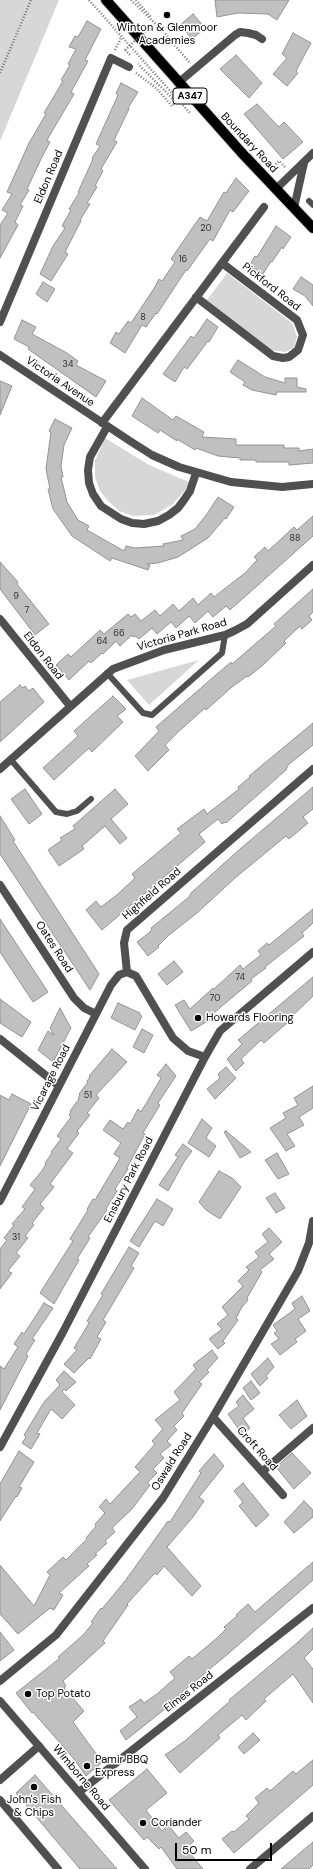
<!DOCTYPE html>
<style>
body{margin:0}
#map{position:relative;width:313px;height:1869px;overflow:hidden;background:#fff;font-family:"DM Sans",sans-serif}
canvas{display:block}
.scale{position:absolute;left:175px;top:1843px;width:97px;height:18px;box-sizing:border-box;border:2px solid #000;border-top:0;padding-left:5px;font-size:12px;line-height:14px;white-space:nowrap;color:#000;-webkit-text-stroke:3px #fff;paint-order:stroke}
</style>
<div id="map">
<canvas width="313" height="1869"></canvas>
<div class="scale">50 m</div>
</div>
<script>
const g = document.querySelector('canvas').getContext('2d');
g.lineJoin = 'round';
function fillPath(path, color) {
  g.fillStyle = color;
  g.fill(path, 'evenodd');
}
function poly(rows) {
  const path = new Path2D();
  for (const r of rows) {
    path.moveTo(r[0], r[1]);
    for (let i = 2; i < r.length; i += 2) path.lineTo(r[i], r[i + 1]);
  }
  return path;
}
function trace(path, color, width, dash) {
  g.strokeStyle = color;
  g.lineWidth = width;
  g.lineCap = dash ? 'butt' : 'round';
  g.setLineDash(dash || []);
  g.stroke(path);
}
function write(font, color, halo, rows, align = 'center') {
  g.font = font + ' "DM Sans",sans-serif';
  g.lineWidth = 3;
  g.setLineDash([]);
  g.textBaseline = 'middle';
  g.strokeStyle = halo;
  g.fillStyle = color;
  for (const [text, x, y, turn = 0] of rows) {
    g.save();
    g.translate(x, y);
    g.rotate((+turn || 0) * Math.PI / 180);
    g.textAlign = isNaN(turn) ? turn : align;
    if (halo) g.strokeText(text, 0, 0);
    g.fillText(text, 0, 0);
    g.restore();
  }
}
fillPath(poly([
 [0,0,59,0,0,141],
 [227,273,292,323,297,337,294,348,285,352,270,350,207,300],
 [105,438,149,465,189,482,187,488,173,504,154,515,133,516,119,511,109,502,100,491,95,477,95,461],
 [199,660,149,705,127,680]
]), '#d7d7d7');
const building = poly([
 [215,0,289,0,277,20,268,14,238,13,217,17,215,0],
 [193,14,205,28,192,39,180,25,193,14],
 [87,21,101,29,85,60,88,61,71,92,74,94,47,140,50,142,42,157,27,189,29,190,20,205,23,206,15,222,18,225,0,258,0,225,8,213,2,210,12,194,7,192,29,143,46,114,44,113,63,81,61,80,70,65,68,64,76,49,69,47,75,36,78,37,87,21],
 [293,33,311,43,296,71,298,73,287,86,273,74,287,58,282,54,293,33],
 [236,55,262,83,249,98,220,69,236,55],
 [121,83,138,92,128,108,129,109,114,140,117,142,101,169,103,171,95,186,97,187,87,203,90,204,80,220,81,221,65,252,68,254,51,281,40,274,53,246,65,228,62,226,71,210,69,209,79,193,78,192,93,159,92,158,100,146,96,144,118,95,116,93,121,83],
 [257,104,279,127,284,122,303,142,283,159,244,114,257,104],
 [236,178,249,191,233,212,230,210,213,241,210,239,187,271,186,270,157,314,156,313,146,327,142,325,125,353,110,343,116,332,119,334,128,321,131,323,153,290,159,279,162,281,175,262,171,259,200,217,207,221,224,192,226,193,236,178],
 [276,226,291,237,283,249,282,247,272,262,271,261,263,274,249,266,255,256,257,257,276,226],
 [301,277,313,285,313,306,305,296,293,289,301,277],
 [43,282,55,289,47,302,36,294,43,282],
 [207,319,218,327,209,342,208,341,187,369,184,367,175,382,163,374,191,336,194,338,207,319],
 [22,320,36,327,32,334,67,353,78,361,76,365,106,381,96,397,28,349,29,347,14,339,22,320],
 [238,360,265,377,285,383,285,378,297,378,297,387,306,389,306,392,277,392,276,395,252,390,243,385,245,382,230,372,238,360],
 [0,381,12,386,0,415,0,381],
 [142,398,173,420,176,416,204,432,202,437,236,439,236,445,284,445,284,448,299,448,299,451,313,449,313,463,289,465,289,462,256,462,256,460,240,460,240,458,218,456,196,448,195,450,177,439,177,441,160,430,158,433,132,416,142,398],
 [55,419,72,428,64,445,61,466,63,477,61,477,67,502,78,520,89,526,87,530,124,551,126,546,135,548,164,546,163,544,183,540,181,536,195,529,207,514,218,497,234,507,226,519,225,518,208,538,178,557,158,563,147,564,150,565,148,570,112,558,110,561,72,536,53,509,48,489,50,489,46,469,51,432,49,431,55,419],
 [313,516,313,536,230,610,226,606,213,617,208,611,195,623,189,616,176,628,171,622,157,634,152,628,139,639,135,636,133,637,132,635,120,646,116,641,103,654,102,653,91,663,89,661,69,680,56,665,68,654,71,657,100,630,104,634,128,614,131,617,135,614,141,621,155,610,160,616,173,604,179,611,193,598,198,605,211,593,214,597,245,573,257,560,254,557,265,547,268,551,294,527,297,530,313,516],
 [0,562,18,582,17,584,49,624,35,635,0,589,0,562],
 [313,589,313,612,309,616,312,620,302,629,300,626,284,641,286,643,262,666,248,677,247,676,232,687,206,710,205,708,177,733,165,745,169,750,148,771,135,756,159,731,156,727,217,674,231,662,232,664,276,626,274,624,313,589],
 [20,685,23,688,25,686,29,691,33,688,44,702,0,742,0,702,20,685],
 [113,696,126,709,117,716,123,722,92,752,89,748,54,780,43,768,78,736,74,731,113,696],
 [313,723,313,745,288,765,286,770,226,823,225,822,222,824,218,819,199,834,205,842,102,930,86,910,96,901,101,907,118,894,135,878,132,874,181,833,177,829,204,809,207,814,239,789,238,787,250,777,249,776,313,723],
 [313,787,313,809,303,817,308,823,289,839,286,836,235,878,197,913,169,935,158,946,159,947,148,956,137,942,150,932,152,929,151,928,189,897,191,893,240,849,313,787],
 [25,789,42,814,29,824,11,799,25,789],
 [115,789,128,804,111,819,127,838,120,844,105,826,82,846,84,849,59,866,48,850,62,840,60,838,75,829,73,826,115,789],
 [0,816,15,840,13,841,99,974,90,990,0,854,0,816],
 [313,909,313,923,302,933,304,936,265,967,266,968,251,979,252,981,210,1016,211,1019,191,1031,175,1005,184,1000,190,1009,213,988,214,989,240,965,243,969,261,955,258,951,267,943,269,945,313,909],
 [0,919,48,992,33,1002,0,952,0,919],
 [174,961,183,972,167,985,158,974,174,961],
 [313,977,313,996,286,1022,287,1023,264,1043,261,1040,241,1059,244,1063,236,1071,227,1059,242,1044,238,1040,313,977],
 [0,999,31,1022,22,1037,0,1023,0,999],
 [118,1003,140,1013,139,1014,142,1016,135,1030,111,1018,118,1003],
 [60,1008,71,1028,53,1062,38,1050,48,1031,54,1035,50,1028,60,1008],
 [142,1029,153,1035,144,1053,133,1047,142,1029],
 [112,1049,127,1062,96,1095,99,1098,87,1113,90,1115,77,1131,79,1133,67,1149,73,1153,50,1184,54,1187,40,1204,44,1208,32,1223,34,1225,25,1236,28,1238,16,1253,20,1256,8,1271,12,1273,0,1289,0,1249,7,1240,4,1238,14,1225,12,1224,25,1209,22,1207,35,1189,30,1185,41,1172,46,1164,45,1163,52,1153,51,1152,61,1139,57,1136,71,1117,69,1115,71,1112,70,1111,79,1099,78,1098,80,1095,79,1094,88,1082,87,1081,90,1077,89,1076,112,1049],
 [166,1064,176,1076,158,1103,160,1105,143,1133,145,1134,127,1168,128,1169,115,1189,117,1191,106,1209,107,1210,88,1237,90,1238,77,1259,79,1260,54,1304,40,1293,73,1241,70,1239,88,1210,87,1209,93,1199,95,1200,120,1158,114,1154,121,1143,103,1130,110,1120,123,1129,128,1122,130,1124,138,1109,141,1112,161,1078,157,1075,166,1064],
 [226,1067,236,1078,215,1099,207,1089,220,1078,218,1074,226,1067],
 [313,1086,313,1108,299,1117,304,1125,287,1134,295,1146,286,1151,270,1128,286,1118,283,1113,298,1105,294,1098,313,1086],
 [12,1094,31,1104,0,1166,0,1095,9,1100,12,1094],
 [202,1119,212,1128,206,1138,216,1146,209,1157,188,1143,202,1119],
 [226,1131,251,1152,240,1158,224,1132,226,1131],
 [183,1144,192,1151,184,1162,168,1191,159,1185,178,1157,175,1155,183,1144],
 [277,1153,289,1174,278,1179,265,1160,277,1153],
 [219,1171,232,1178,241,1187,220,1219,206,1210,199,1202,219,1171],
 [275,1193,285,1208,276,1213,266,1198,275,1193],
 [157,1199,173,1209,163,1226,155,1221,139,1247,130,1241,157,1199],
 [269,1228,282,1242,269,1254,274,1259,260,1270,262,1272,247,1298,248,1300,242,1307,236,1318,238,1320,223,1341,225,1343,218,1349,209,1339,222,1329,217,1324,228,1315,222,1307,243,1286,238,1281,249,1270,246,1267,259,1257,255,1252,268,1242,262,1234,269,1228],
 [129,1247,139,1253,131,1266,134,1268,103,1320,106,1322,97,1337,101,1339,90,1359,89,1358,74,1373,64,1364,77,1350,74,1348,89,1323,87,1321,103,1295,101,1294,129,1247],
 [302,1296,310,1311,298,1319,306,1331,295,1339,297,1342,280,1355,271,1344,279,1339,274,1333,277,1331,273,1325,295,1309,292,1303,302,1296],
 [44,1303,53,1308,32,1339,35,1340,26,1354,28,1356,0,1410,0,1366,4,1369,18,1347,14,1344,22,1332,24,1334,44,1303],
 [212,1350,218,1358,207,1370,209,1372,199,1382,202,1384,182,1413,184,1416,174,1426,177,1430,167,1441,171,1445,160,1454,164,1458,153,1469,157,1473,147,1483,150,1485,132,1509,112,1528,115,1532,105,1541,107,1543,95,1554,97,1555,87,1564,89,1566,59,1593,63,1595,54,1610,50,1608,18,1634,0,1614,0,1565,34,1606,50,1575,47,1572,63,1557,66,1560,87,1539,86,1538,96,1526,95,1524,105,1513,99,1507,106,1499,110,1504,140,1472,135,1467,155,1444,152,1441,163,1429,155,1420,180,1400,174,1392,196,1369,193,1365,212,1350],
 [268,1358,274,1367,266,1376,268,1378,260,1386,251,1374,268,1358],
 [64,1371,76,1382,66,1391,64,1389,62,1392,75,1405,62,1419,51,1409,37,1433,40,1434,31,1449,22,1443,26,1437,24,1435,44,1402,60,1385,56,1380,64,1371],
 [251,1381,260,1393,251,1400,243,1388,251,1381],
 [243,1395,254,1409,243,1418,250,1428,243,1435,228,1414,239,1406,236,1402,243,1395],
 [297,1400,307,1416,291,1429,279,1415,297,1400],
 [19,1451,34,1462,19,1487,22,1488,17,1497,16,1496,0,1521,0,1484,19,1451],
 [292,1453,311,1473,294,1489,276,1467,292,1453],
 [214,1454,224,1466,199,1497,204,1501,193,1517,167,1547,201,1586,192,1596,164,1566,157,1575,155,1573,127,1604,128,1605,103,1641,105,1643,63,1681,66,1686,64,1688,84,1711,73,1722,102,1762,86,1776,74,1759,33,1712,32,1713,16,1693,60,1658,58,1657,83,1635,93,1623,91,1622,101,1608,102,1609,125,1581,168,1521,170,1522,201,1473,199,1471,214,1454],
 [243,1483,269,1515,256,1527,239,1506,243,1502,234,1491,243,1483],
 [304,1501,313,1510,313,1517,294,1533,284,1522,304,1501],
 [313,1562,313,1580,229,1653,168,1704,170,1705,126,1740,120,1731,137,1717,129,1707,141,1699,144,1703,157,1694,175,1678,170,1672,189,1656,192,1659,217,1638,226,1629,224,1627,237,1616,236,1615,248,1604,255,1612,313,1562],
 [313,1628,313,1649,304,1658,313,1669,313,1703,293,1674,264,1699,266,1701,246,1720,242,1715,218,1735,220,1738,180,1773,165,1755,186,1740,230,1701,229,1700,297,1643,313,1628],
 [0,1632,14,1650,0,1661,0,1632],
 [253,1733,260,1740,244,1754,238,1747,253,1733],
 [313,1760,313,1785,234,1853,222,1839,232,1831,234,1832,249,1819,246,1816,259,1803,255,1798,267,1788,270,1791,293,1771,296,1774,313,1760],
 [147,1769,167,1793,146,1810,162,1831,168,1825,179,1838,186,1832,194,1841,186,1848,203,1869,177,1869,161,1847,159,1849,147,1837,144,1840,109,1800,147,1769],
 [35,1775,117,1869,80,1869,16,1793,35,1775],
 [313,1842,313,1865,309,1869,281,1869,313,1842]
]);
fillPath(building, '#c0c0c0');
trace(building, '#949494', 1);
const primary = poly([
 [106,0,241,152,313,228]
]);
trace(primary, '#dbdbdb', 12);
trace(poly([
 [89,0,190,113],
 [131,0,163,31,189,62],
 [136,0,151,17],
 [115,50,121,38],
 [125,50,131,56],
 [0,73,31,0],
 [136,73,156,88,172,106,176,102,138,64],
 [271,168,279,161,285,167]
]), '#727272', 2.5, [1, 2]);
trace(poly([
 [309,201,313,205],
 [107,673,143,713,152,715,222,653,225,635],
 [11,760,56,812,67,814,77,811,91,799]
]), '#505050', 6);
trace(poly([
 [178,83,235,35,240,32,248,33,256,35,262,39],
 [276,189,313,153],
 [294,208,304,163],
 [196,297,273,356,283,358,289,357,298,350,303,335,297,320,222,263],
 [0,322,111,58,129,67],
 [102,423,264,207],
 [107,427,90,457,88,470,89,483,93,494,101,506,121,519,132,523,144,524,158,521,169,515,178,508,184,500,190,491,196,473],
 [0,619,70,706],
 [0,885,74,998,84,1008,96,1014],
 [0,1039,59,1086],
 [205,1057,188,1051,173,1038,136,976,127,972,124,943,127,930,313,769],
 [0,1201,111,985,119,975,127,972],
 [213,1417,283,1495],
 [263,1471,313,1428],
 [0,1681,56,1635,163,1498,213,1417,298,1271,309,1243,313,1221],
 [0,1780,39,1746],
 [79,1792,313,1608],
 [0,1800,58,1869],
 [250,1869,313,1816]
]), '#505050', 8);
trace(poly([
 [0,355,130,441,152,455,179,467,231,482,282,487,313,484],
 [0,769,113,669,164,650,225,635,234,631,247,624,313,565],
 [0,1447,63,1332,205,1057,220,1031,313,952],
 [0,1701,145,1869]
]), '#505050', 8);
trace(primary, '#000', 10);
trace(poly([
 [125,50,147,30]
]), '#727272', 2.5, [1, 2]);
for (const [x, y, r, color] of [
 [167,15,4,"#000"],
 [198,1018,4,"#000"],
 [28,1694,4,"#000"],
 [87,1766,4,"#000"],
 [34,1787,4,"#000"],
 [143,1823,4,"#000"]
]) {
  const dot = new Path2D();
  dot.arc(x, y, r, 0, 2 * Math.PI);
  g.fillStyle = color;
  g.fill(dot);
  trace(dot, '#fff', 1.5);
}
write('9px', '#303030', null, [
 ["20",206,229],
 ["16",183,260],
 ["8",143,318],
 ["34",68,365],
 ["88",295,539],
 ["9",16,597],
 ["7",27,611],
 ["66",119,634],
 ["64",102,642],
 ["74",240,978],
 ["70",215,999],
 ["51",88,1096],
 ["31",16,1238]
]);
for (const [x, y, w] of [
 [190,96,34]
]) {
  const box = new Path2D();
  box.roundRect(x - w / 2, y - 8, w, 16, 3);
  g.fillStyle = '#fff';
  g.fill(box);
  trace(box, '#000', 1);
}
write('bold 10px', '#000', null, [
 ["A347",190,96]
]);
write('11px', '#000', '#fff', [
 ["Winton & Glenmoor",167,28,"center"],
 ["Academies",167,41,"center"],
 ["Howards Flooring",206,1018],
 ["Top Potato",36,1694],
 ["Pamir BBQ",95,1760],
 ["Express",95,1773],
 ["John's Fish",34,1800,"center"],
 ["& Chips",34,1813,"center"],
 ["Coriander",151,1823]
], 'left');
write('11px', '#000', '#fff', [
 ["Boundary Road",249,143,47],
 ["Eldon Road",49,177,-67],
 ["Pickford Road",271,287,38],
 ["Victoria Avenue",60,382,34],
 ["Victoria Park Road",182,635,-16],
 ["Eldon Road",43,656,52],
 ["Highfield Road",152,894,-41],
 ["Oates Road",54,947,57],
 ["Vicarage Road",51,1078,-63],
 ["Ensbury Park Road",129,1180,-63],
 ["Croft Road",257,1449,48],
 ["Oswald Road",172,1462,-58],
 ["Elmes Road",189,1692,-38],
 ["Wimborne Road",81,1778,50]
]);
</script>
